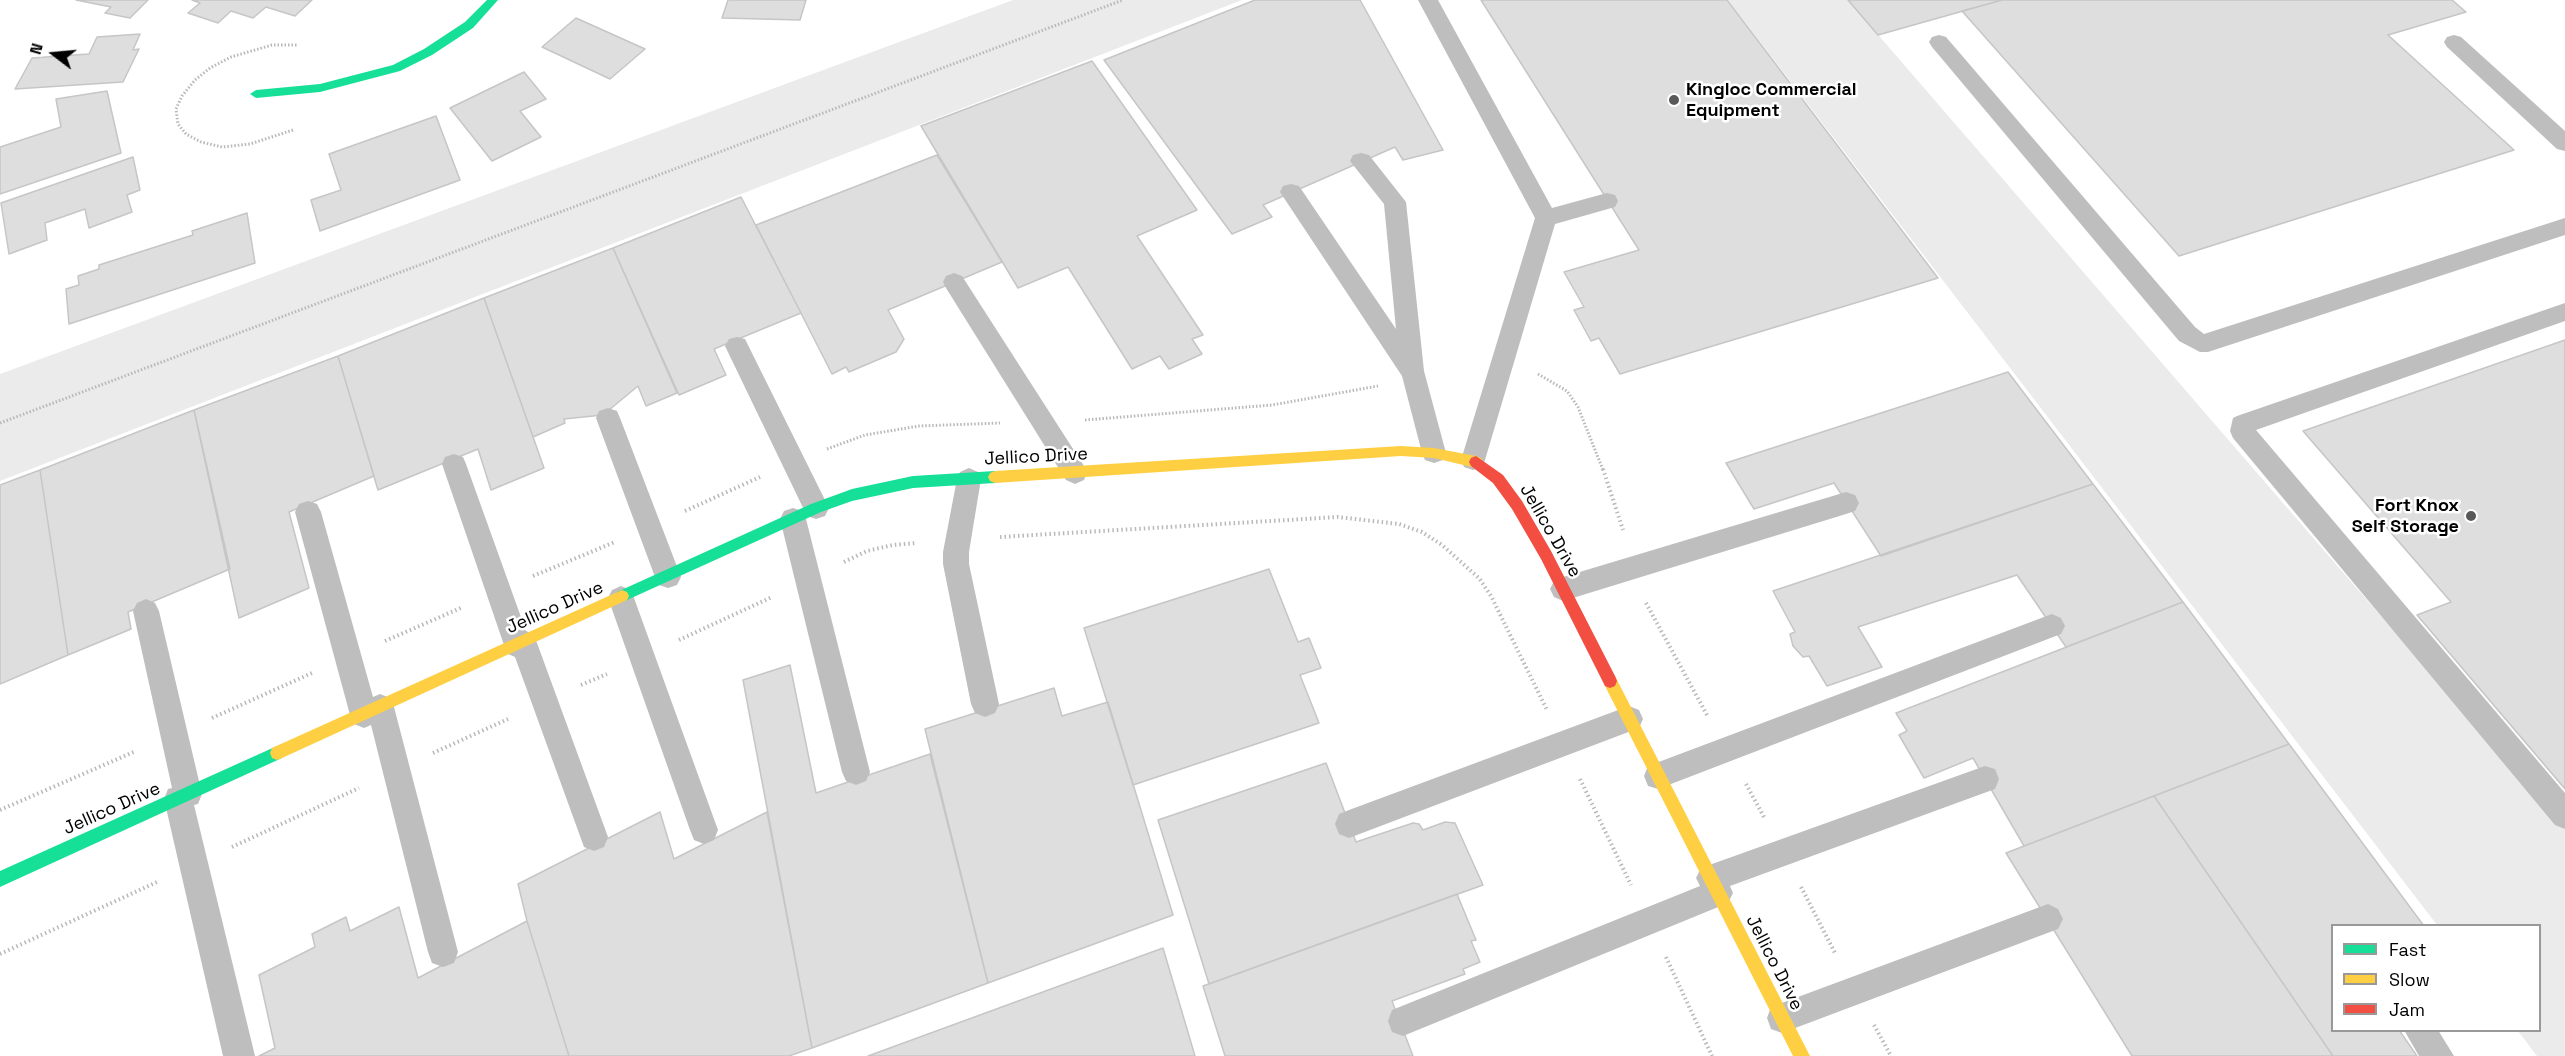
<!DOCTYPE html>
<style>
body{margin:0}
#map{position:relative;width:2565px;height:1056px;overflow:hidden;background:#fff;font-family:"Space Grotesk",sans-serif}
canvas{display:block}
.legend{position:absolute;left:2331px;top:924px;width:210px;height:108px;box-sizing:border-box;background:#fff;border:2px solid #999;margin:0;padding:8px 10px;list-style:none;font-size:18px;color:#000}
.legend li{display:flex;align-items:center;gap:12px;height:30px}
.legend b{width:30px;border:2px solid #999}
.north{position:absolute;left:24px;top:24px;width:60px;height:60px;-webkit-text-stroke:4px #fff;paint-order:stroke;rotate:286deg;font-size:16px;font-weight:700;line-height:24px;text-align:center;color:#000}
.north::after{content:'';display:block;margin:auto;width:21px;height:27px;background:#000;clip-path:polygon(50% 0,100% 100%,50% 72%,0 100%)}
</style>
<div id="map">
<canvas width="2565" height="1056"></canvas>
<ul class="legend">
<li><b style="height:8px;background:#16e098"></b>Fast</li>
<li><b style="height:8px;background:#ffcf43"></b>Slow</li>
<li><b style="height:8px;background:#f24e42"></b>Jam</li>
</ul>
<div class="north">N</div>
</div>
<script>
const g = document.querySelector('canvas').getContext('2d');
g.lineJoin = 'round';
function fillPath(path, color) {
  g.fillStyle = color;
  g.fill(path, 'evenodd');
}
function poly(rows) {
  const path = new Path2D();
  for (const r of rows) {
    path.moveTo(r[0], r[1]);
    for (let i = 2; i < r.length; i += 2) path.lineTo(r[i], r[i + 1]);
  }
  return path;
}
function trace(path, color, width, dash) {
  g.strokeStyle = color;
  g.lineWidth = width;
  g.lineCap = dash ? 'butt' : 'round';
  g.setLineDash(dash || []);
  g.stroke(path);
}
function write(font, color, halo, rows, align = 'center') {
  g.font = font + ' "Space Grotesk",sans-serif';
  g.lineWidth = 5;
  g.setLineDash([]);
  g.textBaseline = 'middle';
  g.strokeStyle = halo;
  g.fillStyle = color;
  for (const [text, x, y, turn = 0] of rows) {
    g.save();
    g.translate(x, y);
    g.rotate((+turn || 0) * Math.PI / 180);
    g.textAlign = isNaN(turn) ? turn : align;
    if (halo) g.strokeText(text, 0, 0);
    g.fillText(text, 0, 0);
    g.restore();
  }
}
fillPath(poly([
 [1013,0,1242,0,0,481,0,374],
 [1728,0,1848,0,2565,829,2565,1056,2537,1056,2518,1031,2540,1030,2540,926,2437,925]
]), '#ebebeb');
const building = poly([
 [76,0,148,0,130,18,105,13,111,7,76,0],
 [192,0,312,0,295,16,266,7,253,18,231,11,218,23,188,13,200,3,192,0],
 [728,0,806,0,800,20,722,18,728,0],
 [1255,0,1360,0,1443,150,1403,160,1395,147,1263,205,1272,217,1232,234,1104,60,1255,0],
 [1481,0,1727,0,1938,278,1620,374,1599,338,1591,341,1574,310,1584,307,1564,272,1639,250,1481,0],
 [1848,0,2002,0,1878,35,1848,0],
 [2002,0,2452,0,2466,12,2388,35,2514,150,2179,256,1962,11,2002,0],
 [576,18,645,49,610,79,542,47,576,18],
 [140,34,133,50,139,49,123,82,15,89,32,58,89,54,97,37,140,34],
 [1092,61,1197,210,1137,236,1203,335,1192,339,1202,354,1169,369,1160,356,1132,369,1068,267,1018,288,921,126,1092,61],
 [524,72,546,99,520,111,541,137,492,161,450,108,524,72],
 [107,91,121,153,0,194,0,147,61,127,56,99,107,91],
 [436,116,460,180,320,231,311,200,341,190,329,154,436,116],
 [937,155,1002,262,888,310,904,339,896,352,849,372,846,367,832,374,756,225,937,155],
 [133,157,140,190,127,195,132,212,89,228,85,209,45,223,47,240,9,254,1,203,133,157],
 [741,197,801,313,714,349,726,375,679,395,613,248,741,197],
 [247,213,255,263,69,324,66,289,79,285,78,276,99,269,99,265,193,235,192,231,247,213],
 [613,248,677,393,646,406,638,386,603,415,564,419,565,423,533,437,484,298,613,248],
 [484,298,544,468,491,490,478,449,378,490,338,356,484,298],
 [2565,340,2565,789,2417,615,2451,602,2303,431,2565,340],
 [338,356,374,476,289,512,309,588,239,618,194,410,338,356],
 [2008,372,2093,484,1881,556,1834,483,1754,509,1726,463,2008,372],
 [194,410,230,569,128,612,131,629,68,655,40,470,194,410],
 [40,470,68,655,0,684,0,485,40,470],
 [2093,484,2183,602,2066,647,2017,575,1858,627,1882,667,1827,686,1809,656,1803,657,1793,646,1790,634,1795,632,1773,591,2093,484],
 [1269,569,1298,642,1309,638,1321,668,1300,675,1319,723,1133,785,1084,628,1269,569],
 [2183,602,2289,744,2024,846,1973,758,1924,778,1899,735,1907,731,1896,713,2183,602],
 [790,665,816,793,930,754,988,983,812,1048,743,680,790,665],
 [1054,688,1062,716,1108,702,1173,915,988,983,925,729,1054,688],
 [2289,744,2424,926,2332,926,2332,1030,2399,1030,2417,1056,2333,1056,2154,796,2289,744],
 [1326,763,1356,842,1413,823,1419,824,1423,830,1445,822,1455,823,1483,885,1209,984,1158,820,1326,763],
 [2154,796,2333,1056,2132,1056,2006,853,2154,796],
 [660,812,674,859,767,812,812,1048,789,1056,569,1056,527,921,518,884,660,812],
 [1457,894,1476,940,1471,941,1480,962,1463,969,1465,974,1392,1001,1413,1056,1225,1056,1203,986,1457,894],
 [399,907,418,978,527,921,569,1056,259,1056,275,1048,259,975,315,947,312,934,346,917,350,931,399,907],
 [1163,948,1195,1056,868,1056,1163,948]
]);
fillPath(building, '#dedede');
trace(building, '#c6c6c6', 1.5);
trace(poly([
 [293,130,250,144,222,147,201,142,186,134,178,124,176,109,182,96,195,80,210,68,231,57,272,45,297,45],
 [1538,374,1567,391,1578,407,1603,470],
 [1085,420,1272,405,1378,386],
 [0,423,1123,0],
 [827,449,865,435,919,426,1000,423]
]), '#b9b9b9', 3, [1.5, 2]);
trace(poly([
 [1603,469,1623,530],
 [685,511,760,477],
 [1000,537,1338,517,1399,524,1422,532,1442,545,1479,578,1491,596,1547,710],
 [844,562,867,551,893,545,917,543],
 [533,576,615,542],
 [1646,603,1707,715],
 [679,640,772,597],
 [385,641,463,607],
 [581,685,607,674],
 [212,718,312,673],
 [433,753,508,719],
 [1580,779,1631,885],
 [1746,784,1764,817],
 [0,810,136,751],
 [232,847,359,788],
 [1801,887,1836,955],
 [0,954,157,882],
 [1666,957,1712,1056],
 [1874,1025,1891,1056]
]), '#b9b9b9', 4, [1.5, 3]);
fillPath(poly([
 [1418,0,1438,0,1552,208,1607,193,1615,195,1618,201,1615,207,1555,224,1485,460,1482,467,1473,470,1464,467,1461,460,1535,218,1418,0],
 [1939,35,1946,37,2195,327,2204,334,2565,218,2565,235,2208,352,2200,352,2179,341,1932,47,1929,42,1932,37,1939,35],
 [2454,35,2461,37,2565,131,2565,151,2557,149,2447,47,2444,42,2447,37,2454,35],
 [1361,153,1369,155,1406,202,1424,371,1446,453,1443,460,1434,463,1425,460,1422,453,1402,376,1280,192,1283,186,1291,184,1299,186,1396,329,1384,204,1350,161,1353,155,1361,153],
 [954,273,962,276,1084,466,1087,473,1084,480,1075,484,1066,480,946,288,943,282,946,276,954,273],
 [2565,303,2565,321,2256,430,2565,793,2565,829,2555,825,2233,438,2230,431,2233,418,2237,416,2565,303],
 [737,337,745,339,825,500,829,508,825,516,816,519,807,516,725,346,729,339,737,337],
 [608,408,617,411,620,418,681,577,677,585,668,588,659,585,655,577,596,418,599,411,608,408],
 [454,454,463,457,466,464,526,631,533,634,537,643,608,837,604,847,594,851,584,847,515,657,508,654,504,645,442,464,445,457,454,454],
 [969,468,978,472,981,479,969,552,969,564,999,704,995,713,985,717,975,713,971,704,943,564,943,552,957,479,960,472,969,468],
 [1846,492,1855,495,1859,503,1855,511,1846,514,1563,601,1554,597,1550,589,1554,581,1563,577,1846,492],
 [308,501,317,504,321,512,373,697,380,694,390,698,394,707,458,952,454,963,443,967,432,963,428,952,371,725,364,728,354,724,350,715,295,512,299,504,308,501],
 [793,508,802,511,806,519,870,772,866,781,856,785,846,781,842,772,780,519,784,511,793,508],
 [621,586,630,590,634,598,718,830,714,840,704,844,694,840,690,830,608,598,612,590,621,586],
 [146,599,155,603,159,611,202,794,198,804,194,805,255,1056,223,1056,164,799,168,789,172,788,133,611,137,603,146,599],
 [2052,614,2061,618,2065,626,2061,634,1658,789,1648,786,1644,776,1648,766,2052,614],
 [1629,706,1639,710,1643,719,1639,728,1349,838,1339,834,1335,824,1339,814,1349,810,1629,706],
 [1985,766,1995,769,1999,779,1995,789,1730,886,1733,893,1728,903,1403,1036,1392,1032,1388,1021,1392,1010,1700,886,1696,878,1701,868,1985,766],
 [2048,904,2058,909,2063,919,2058,929,1782,1033,1771,1029,1767,1018,1771,1007,2048,904],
 [2404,1030,2438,1030,2454,1056,2419,1056,2404,1030]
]), '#bebebe');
fillPath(poly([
 [487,0,498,0,473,28,432,55,400,71,320,92,256,98,250,94,256,90,320,84,393,65,424,49,465,22,487,0],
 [995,471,1000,473,1002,477,1000,481,995,483,913,488,852,501,821,512,627,600,622,602,617,600,615,596,617,592,811,504,852,489,913,476,995,471],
 [277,746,282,748,284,753,282,758,0,887,0,871,277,746]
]), '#16e098');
fillPath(poly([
 [1401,446,1434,448,1476,456,1481,458,1483,462,1481,466,1476,468,1434,458,1401,456,995,483,990,481,988,477,990,473,995,471,1401,446],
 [622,590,627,592,629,596,627,600,282,758,277,760,272,758,270,753,272,748,622,590],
 [1610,674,1615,676,1810,1056,1793,1056,1605,686,1603,681,1605,676,1610,674]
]), '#ffcf43');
fillPath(poly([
 [1476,456,1503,475,1522,501,1551,551,1615,676,1617,681,1615,686,1610,688,1605,686,1541,559,1512,509,1493,483,1471,466,1469,462,1471,458,1476,456]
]), '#f24e42');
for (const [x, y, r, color] of [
 [1674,100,6,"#595959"],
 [2471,516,6,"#595959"]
]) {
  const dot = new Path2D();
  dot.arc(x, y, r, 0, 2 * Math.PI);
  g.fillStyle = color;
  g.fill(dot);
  trace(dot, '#fff', 2);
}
write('bold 18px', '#000', '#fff', [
 ["Kingloc Commercial",1686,90],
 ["Equipment",1686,111],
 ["Fort Knox",2459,506,"right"],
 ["Self Storage",2459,527,"right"]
], 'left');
write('18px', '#000', '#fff', [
 ["Jellico Drive",1036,457,-3],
 ["Jellico Drive",1550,531,60],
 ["Jellico Drive",555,608,-24],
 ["Jellico Drive",112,809,-24],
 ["Jellico Drive",1774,963,63]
]);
</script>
